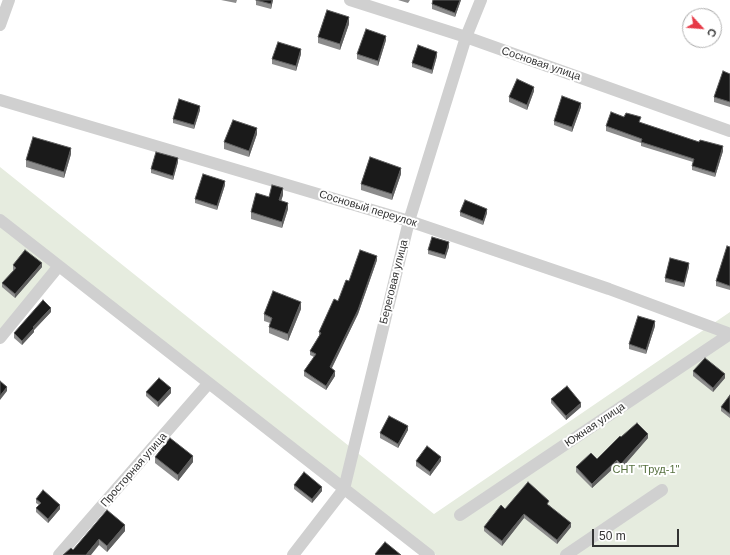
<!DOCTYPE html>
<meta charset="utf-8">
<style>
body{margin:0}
#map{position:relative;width:730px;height:555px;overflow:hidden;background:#fff;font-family:Helvetica,sans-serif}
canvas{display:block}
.north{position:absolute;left:682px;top:8px;width:40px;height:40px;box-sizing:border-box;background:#fff;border:1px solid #adadad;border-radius:50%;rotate:116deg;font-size:11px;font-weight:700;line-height:16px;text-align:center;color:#333}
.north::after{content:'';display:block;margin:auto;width:14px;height:18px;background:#e63946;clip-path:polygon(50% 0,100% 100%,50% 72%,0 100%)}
.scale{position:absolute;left:592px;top:529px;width:87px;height:18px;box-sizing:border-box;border:2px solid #333;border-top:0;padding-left:5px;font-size:12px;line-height:14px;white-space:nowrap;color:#333;-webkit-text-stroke:3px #fff;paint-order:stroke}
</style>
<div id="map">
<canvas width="730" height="555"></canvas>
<div class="north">С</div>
<div class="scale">50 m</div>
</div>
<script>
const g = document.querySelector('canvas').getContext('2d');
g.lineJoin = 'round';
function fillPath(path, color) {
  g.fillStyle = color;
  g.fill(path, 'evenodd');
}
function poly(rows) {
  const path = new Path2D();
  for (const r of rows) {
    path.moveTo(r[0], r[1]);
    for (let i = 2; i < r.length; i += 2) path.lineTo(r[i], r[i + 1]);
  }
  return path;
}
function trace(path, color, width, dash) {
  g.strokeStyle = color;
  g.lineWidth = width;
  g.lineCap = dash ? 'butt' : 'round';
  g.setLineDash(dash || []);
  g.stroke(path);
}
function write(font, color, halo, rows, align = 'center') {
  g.font = font + ' Helvetica,sans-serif';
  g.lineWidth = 4;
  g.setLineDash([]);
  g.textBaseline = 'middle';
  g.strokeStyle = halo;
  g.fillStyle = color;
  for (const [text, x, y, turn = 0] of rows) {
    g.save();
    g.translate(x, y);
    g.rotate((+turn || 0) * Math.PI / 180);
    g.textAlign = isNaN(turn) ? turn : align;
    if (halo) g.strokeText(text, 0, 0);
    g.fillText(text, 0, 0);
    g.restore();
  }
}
fillPath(poly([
 [0,167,434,514,730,312,730,555,436,555,125,316,0,217],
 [0,220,58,267,0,337]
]), '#e6ecdf');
trace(poly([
 [350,0,466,37,730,131],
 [0,25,9,0],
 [0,100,409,221,609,289,730,334],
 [0,220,429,555],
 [0,338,58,267],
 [460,515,730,334],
 [59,555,208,384],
 [293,555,344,489,409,221,466,37,481,0],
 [566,555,662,490]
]), '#d0d0d0', 12);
fillPath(poly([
 [221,0,237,0,236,3],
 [256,0,273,0,271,9,256,5],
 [398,0,410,0,408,3],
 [433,0,461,0,455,17,432,9,432,4],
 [349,24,340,50,318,43,318,37],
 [386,40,378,66,357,59,357,54],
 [301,54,296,71,272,64,272,59],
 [437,56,432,74,412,67,412,63],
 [730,74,730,107,714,102,714,97],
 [534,91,527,110,509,102,509,97],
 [581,107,572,132,554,125,554,121],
 [200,110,194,129,173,123,173,119],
 [641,122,640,123,723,151,715,177,692,170,692,166,693,162,641,146,641,143,606,131,606,126],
 [257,134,249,157,224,149,224,142],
 [71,154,64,178,26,167,26,160],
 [178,162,173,180,151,173,151,169],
 [401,174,392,200,361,190,361,184],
 [225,185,217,210,195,203,195,199],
 [283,195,281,201,288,209,282,228,251,219,251,212,269,197],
 [460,212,487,213,483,225,460,216],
 [449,247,445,259,428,254,428,250],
 [730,247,730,290,716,286,716,281],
 [377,260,358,314,331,369,335,376,326,390,304,376,304,371,314,357,310,355,310,351,319,336,319,332,338,301,349,281],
 [13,265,42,267,15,298,2,287,2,283,14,270,13,270],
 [689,267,684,287,665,282,665,278],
 [301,309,288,341,269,333,269,327,270,323,264,321,264,314],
 [51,312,34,330,34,332,22,345,14,338,14,333],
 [655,326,646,354,629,349,629,344],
 [693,371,725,378,713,392,693,376],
 [146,392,171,393,158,407,146,396],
 [730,395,730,418,721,411,721,407],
 [551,399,581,407,566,420,551,403],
 [408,430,398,448,380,438,380,433],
 [621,437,648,438,621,469,617,465,592,488,576,472,576,467,597,459],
 [155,457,193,462,178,481,155,463],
 [416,461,441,461,430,476,416,466],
 [294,485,322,491,312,503,294,489],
 [36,499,60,509,48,523,36,512,36,508,39,505,36,503],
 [549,505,571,527,557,544,524,518,502,546,484,531,484,527,505,509],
 [107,510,125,531,107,552,99,545,73,550]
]), '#8c8c8c');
fillPath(poly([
 [272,0,273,0,271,9,271,4],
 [460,0,461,0,455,17,455,13],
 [349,17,349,24,340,50,340,44],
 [386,36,386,40,378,66,378,61],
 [301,49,301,54,296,71,296,66],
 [437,52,437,56,432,74,432,70],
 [534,87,534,91,527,110,527,105],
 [581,103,581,107,572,132,572,127],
 [200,106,200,110,194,129,194,125],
 [257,128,257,134,249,157,249,151],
 [723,146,723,151,715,177,715,173],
 [71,148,71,154,64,178,64,172],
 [178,158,178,162,173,180,173,176],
 [401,168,401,174,392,200,392,194],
 [225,181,225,185,217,210,217,206],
 [283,188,283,195,279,207,279,200],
 [288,203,288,209,282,228,282,222],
 [487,209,487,213,483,225,483,221],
 [449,242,449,247,445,259,445,255],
 [377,256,377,260,358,314,330,372,330,367],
 [42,263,42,267,15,298,15,294],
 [689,263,689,267,684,287,684,283],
 [301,302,301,309,288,341,288,334],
 [51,308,51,312,34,330,34,332,22,345,22,341,33,327],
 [655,321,655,326,646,354,646,350],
 [335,371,335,376,326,390,326,386],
 [725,374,725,378,713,392,713,388],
 [7,387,7,391,0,400,0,396],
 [171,388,171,393,158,407,158,402],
 [581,403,581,407,566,420,566,416],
 [408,426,408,430,398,448,398,444],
 [648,434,648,438,621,469,621,464],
 [193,456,193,462,178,481,178,475],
 [441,457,441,461,430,476,430,472],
 [617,460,617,465,592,488,592,484],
 [322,487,322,491,312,503,312,499],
 [60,505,60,509,48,523,48,519],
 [524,514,524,518,502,546,502,541],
 [571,523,571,527,557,544,557,540],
 [125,525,125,531,107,552,107,546],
 [99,539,99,545,91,555,86,555]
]), '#5f5f5f');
const building = poly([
 [256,0,272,0,271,4,256,0],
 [433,0,460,0,455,13,432,4,433,0],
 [327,10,349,17,340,44,318,37,327,10],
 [366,29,386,36,378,61,357,54,366,29],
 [278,42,301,49,296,66,272,59,278,42],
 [418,45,437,52,432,70,412,63,418,45],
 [723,71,730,74,730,102,714,97,723,71],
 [517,79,534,87,527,105,509,97,517,79],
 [562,96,581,103,572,127,554,121,562,96],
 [179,99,200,106,194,125,173,119,179,99],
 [611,112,624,117,626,113,630,114,641,117,639,122,699,142,700,140,723,146,715,173,692,166,694,159,641,142,642,139,606,126,611,112],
 [233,120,257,128,249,151,224,142,233,120],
 [33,137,71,148,64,172,26,160,33,137],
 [156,152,178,158,173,176,151,169,156,152],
 [370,157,401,168,392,194,361,184,370,157],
 [203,174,225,181,217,206,195,199,203,174],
 [272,185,283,188,279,200,288,203,282,222,251,212,256,193,269,197,272,185],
 [465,200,487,209,483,221,460,212,465,200],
 [432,237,449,242,445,255,428,250,432,237],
 [727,246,730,247,730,286,716,281,727,246],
 [25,250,42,263,15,294,2,283,16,268,13,265,25,250],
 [360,250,377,256,358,310,330,367,335,371,326,386,304,371,316,354,310,351,321,333,319,332,334,299,338,301,346,280,349,281,360,250],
 [670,258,689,263,684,283,665,278,670,258],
 [273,291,301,302,288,334,269,327,272,318,264,314,273,291],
 [43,300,51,308,33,327,34,328,22,341,14,333,43,300],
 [638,316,655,321,646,350,629,344,638,316],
 [705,358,725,374,713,388,693,371,705,358],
 [159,378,171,388,158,402,146,392,159,378],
 [0,381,7,387,0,396,0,381],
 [567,386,581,403,566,416,551,399,567,386],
 [730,395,730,414,721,407,730,395],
 [389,416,408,426,398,444,380,433,389,416],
 [637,423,648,434,621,464,617,460,592,484,576,467,591,453,597,459,620,436,621,437,637,423],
 [170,438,193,456,178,475,155,457,170,438],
 [427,446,441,457,430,472,416,461,427,446],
 [304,472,322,487,312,499,294,485,304,472],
 [528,482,549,501,547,504,571,523,557,540,524,514,502,541,484,527,501,505,505,509,528,482],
 [43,490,60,505,48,519,36,508,41,503,36,499,43,490],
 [107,510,125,525,107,546,99,539,86,555,63,555,71,548,73,550,107,510],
 [385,542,401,555,376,555,375,554,385,542]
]);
fillPath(building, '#1a1a1a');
trace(building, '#5f5f5f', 1);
write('11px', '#333', '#fff', [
 ["Сосновая улица",541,64,19],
 ["Сосновый переулок",368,209,17],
 ["Береговая улица",394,282,-76],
 ["Южная улица",595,425,-34],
 ["Просторная улица",134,470,-49]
]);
write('11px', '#56703f', '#fff', [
 ["СНТ \"Труд-1\"",646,470]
]);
</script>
